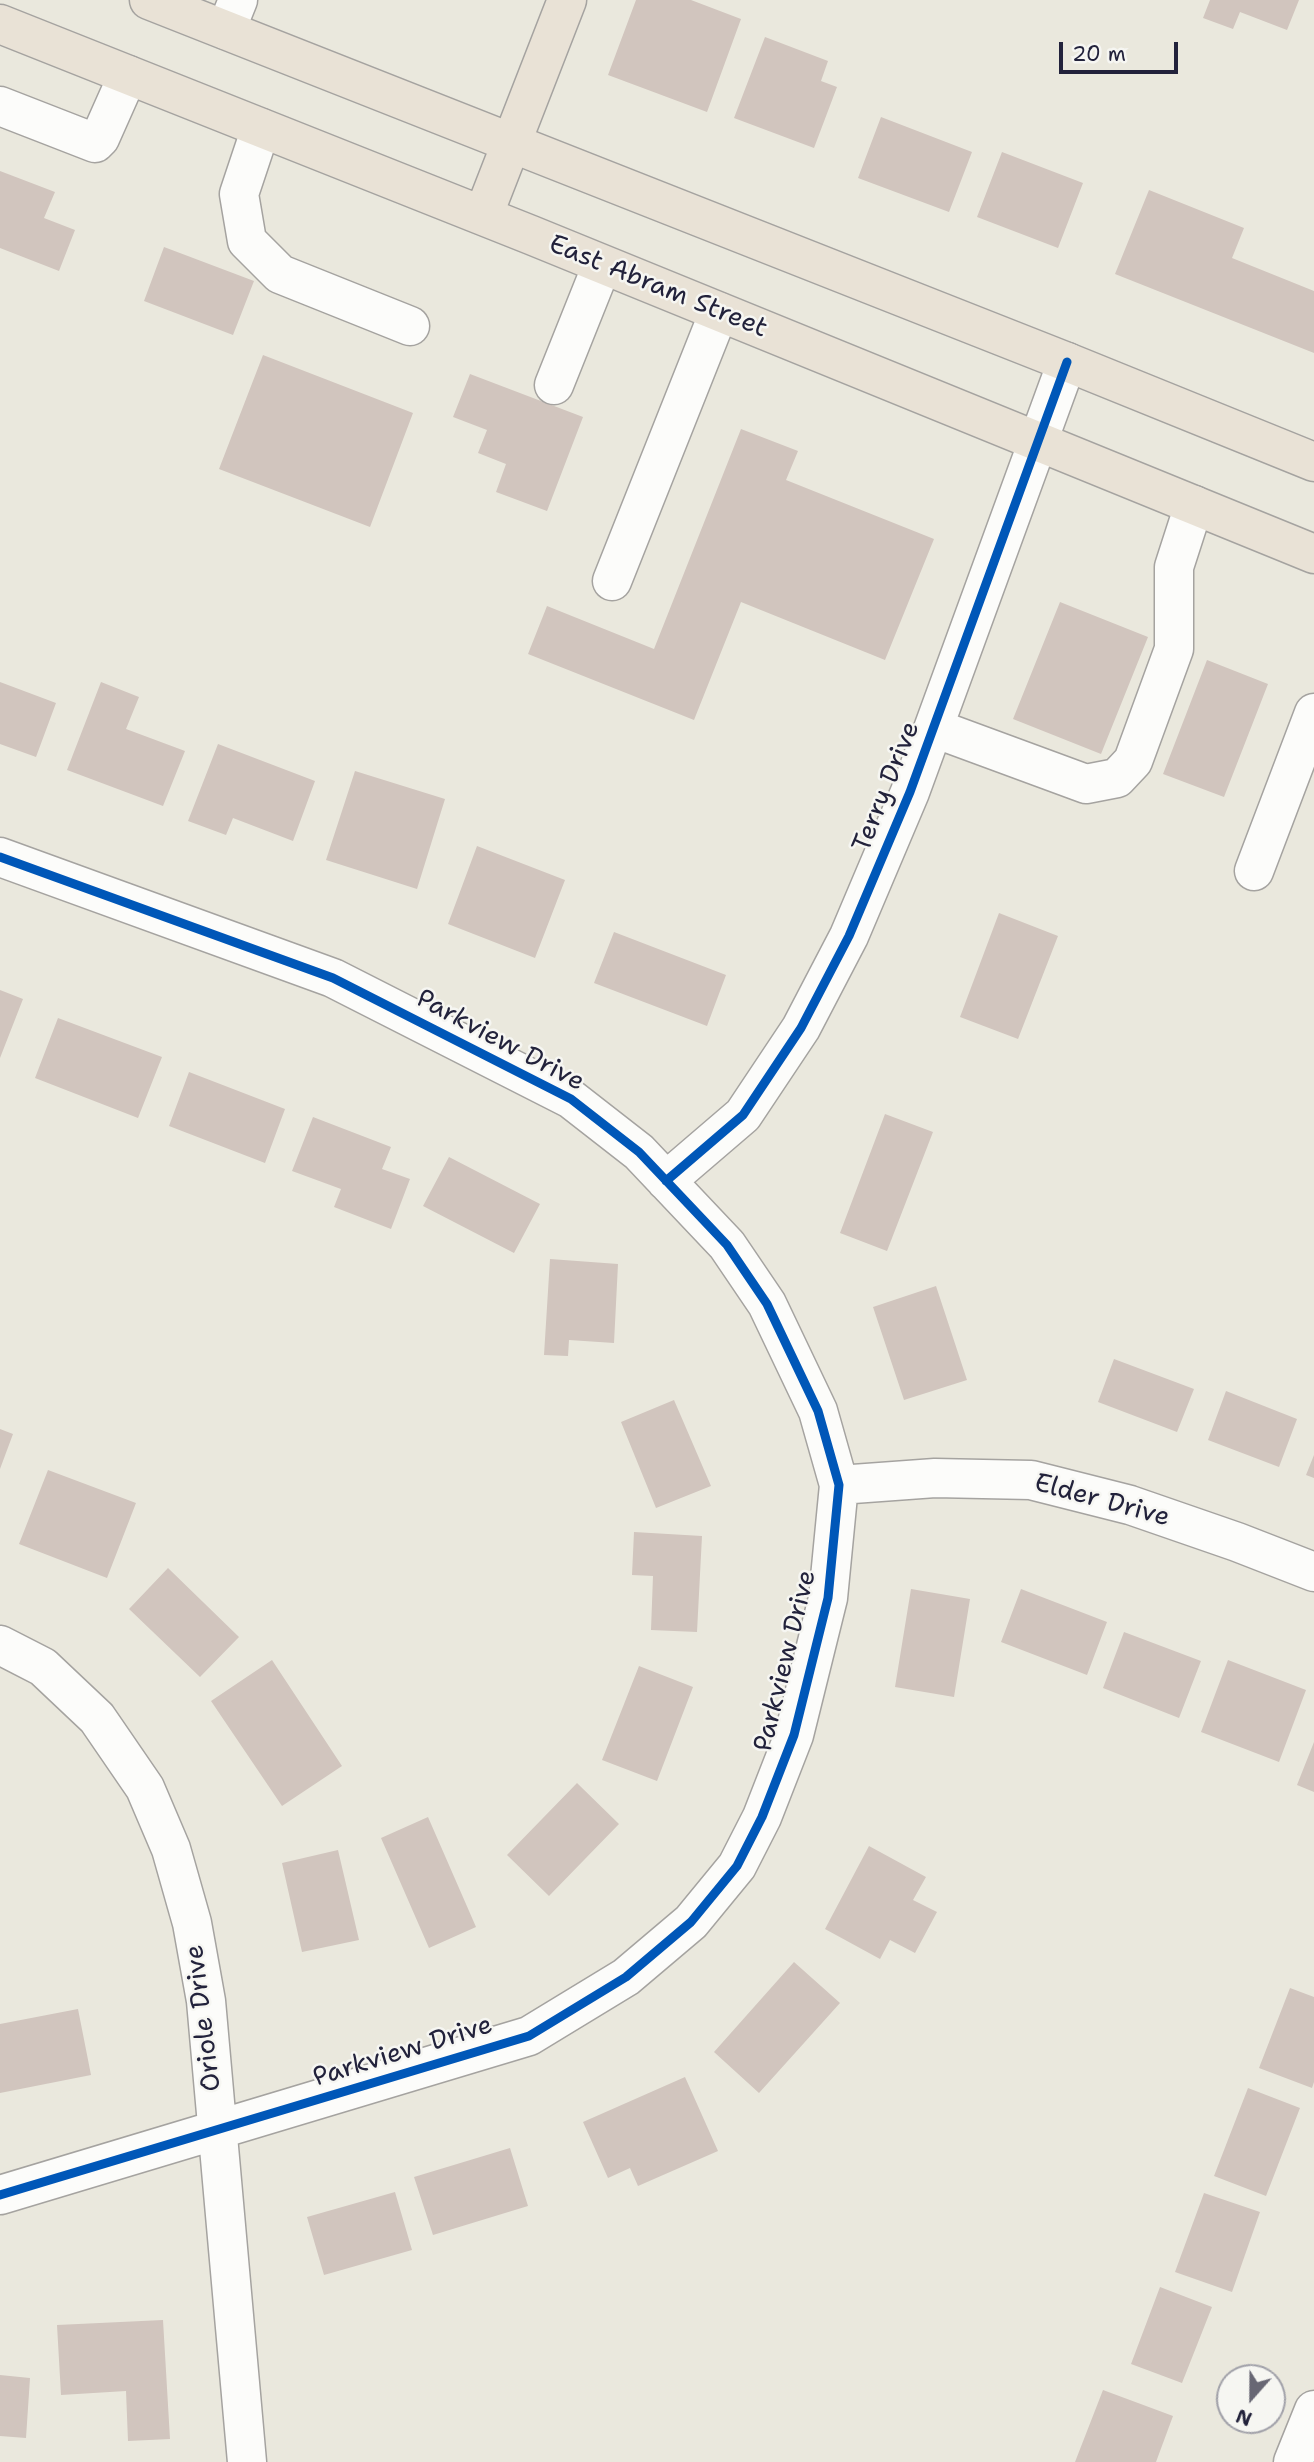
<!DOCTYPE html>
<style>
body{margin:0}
#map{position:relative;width:1314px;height:2462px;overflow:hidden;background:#eae8dd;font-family:"Shantell Sans",sans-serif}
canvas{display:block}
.north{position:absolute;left:1216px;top:2364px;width:70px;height:70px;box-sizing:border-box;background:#f6f6f2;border:2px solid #a1a1a9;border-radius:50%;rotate:201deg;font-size:19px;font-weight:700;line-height:28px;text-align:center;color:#22223b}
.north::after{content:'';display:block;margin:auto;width:24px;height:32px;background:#686774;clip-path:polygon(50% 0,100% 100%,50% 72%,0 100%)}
.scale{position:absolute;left:1059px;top:42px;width:119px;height:32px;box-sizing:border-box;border:4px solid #22223b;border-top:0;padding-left:9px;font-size:21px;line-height:24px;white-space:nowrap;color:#22223b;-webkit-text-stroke:5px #f6f6f2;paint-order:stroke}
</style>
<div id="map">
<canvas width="1314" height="2462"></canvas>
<div class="north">N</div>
<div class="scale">20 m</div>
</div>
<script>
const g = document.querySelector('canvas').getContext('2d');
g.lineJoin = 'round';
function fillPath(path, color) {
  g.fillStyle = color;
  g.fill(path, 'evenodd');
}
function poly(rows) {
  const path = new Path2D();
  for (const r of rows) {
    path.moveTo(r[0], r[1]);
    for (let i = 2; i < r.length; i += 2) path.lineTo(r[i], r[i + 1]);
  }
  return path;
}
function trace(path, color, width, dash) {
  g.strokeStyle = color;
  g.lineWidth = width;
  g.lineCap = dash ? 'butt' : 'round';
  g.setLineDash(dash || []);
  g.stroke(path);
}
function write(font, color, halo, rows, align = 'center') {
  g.font = font + ' "Shantell Sans",sans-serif';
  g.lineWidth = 5;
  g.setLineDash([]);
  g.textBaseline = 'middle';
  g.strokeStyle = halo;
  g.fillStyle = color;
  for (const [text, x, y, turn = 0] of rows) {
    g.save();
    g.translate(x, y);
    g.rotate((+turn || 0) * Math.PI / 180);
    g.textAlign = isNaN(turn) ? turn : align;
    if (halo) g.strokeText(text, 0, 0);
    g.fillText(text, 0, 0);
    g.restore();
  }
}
fillPath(poly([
 [636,0,691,0,741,19,707,112,608,75],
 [1210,0,1299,0,1287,30,1240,12,1233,29,1203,18],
 [765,37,828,61,821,81,837,87,814,148,734,118],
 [881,117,972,152,949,212,858,178],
 [1002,152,1083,183,1058,248,977,217],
 [0,171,55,192,44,218,75,230,59,271,0,248],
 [1149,190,1244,228,1232,258,1314,291,1314,353,1115,274],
 [164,247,254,281,233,335,144,301],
 [263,355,413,413,370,527,219,469],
 [470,374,583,417,547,511,496,492,506,464,478,453,487,430,453,417],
 [741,429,798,451,786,480,934,539,885,660,741,602,694,720,528,654,547,606,654,649],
 [1060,602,1148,637,1101,754,1013,719],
 [1207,660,1268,684,1224,797,1163,774],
 [0,682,56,703,36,757,0,744],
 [101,682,139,697,126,729,185,751,163,806,67,770],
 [218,744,315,781,293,841,233,818,226,835,188,821],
 [355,771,445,799,417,889,326,860],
 [477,846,565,880,535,958,448,924],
 [999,913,1058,936,1018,1039,960,1017],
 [614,932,726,975,707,1026,594,983],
 [0,990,23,999,0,1058],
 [58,1018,162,1057,138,1118,35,1078],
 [189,1072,285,1109,265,1163,169,1126],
 [885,1114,933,1132,887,1251,840,1233],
 [313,1117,391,1147,382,1169,410,1179,391,1229,334,1207,341,1189,292,1171],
 [449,1157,540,1204,514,1253,423,1206],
 [550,1259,618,1264,614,1343,569,1340,568,1356,544,1355],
 [936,1286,967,1380,904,1400,873,1307],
 [1114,1359,1194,1389,1177,1432,1098,1402],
 [1226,1391,1297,1419,1279,1467,1208,1440],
 [674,1400,711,1486,656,1508,621,1422],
 [0,1429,13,1434,0,1469],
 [1314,1455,1314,1478,1306,1475],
 [48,1470,136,1503,107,1578,19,1544],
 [634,1532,702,1536,697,1632,651,1630,653,1576,632,1575],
 [168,1568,239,1637,200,1677,129,1609],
 [911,1589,970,1599,954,1697,895,1687],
 [1021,1589,1107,1622,1087,1675,1001,1642],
 [1124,1632,1201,1661,1179,1718,1103,1688],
 [272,1660,342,1766,282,1806,211,1701],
 [1228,1660,1306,1690,1279,1762,1201,1732],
 [639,1666,693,1687,657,1781,602,1760],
 [1314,1742,1314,1792,1297,1785],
 [577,1783,619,1824,549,1896,507,1855],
 [428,1817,476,1927,429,1948,381,1838],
 [869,1846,926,1877,913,1900,937,1912,915,1953,890,1940,880,1959,825,1929],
 [338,1850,359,1940,302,1952,282,1863],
 [794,1962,840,2003,759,2093,714,2052],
 [1290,1988,1314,1997,1314,2082,1312,2088,1259,2068],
 [78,2009,91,2075,0,2093,0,2024],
 [685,2077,718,2151,638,2186,630,2168,608,2178,583,2122],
 [1248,2088,1300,2108,1266,2196,1214,2176],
 [510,2148,528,2206,433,2235,414,2177],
 [395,2192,412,2250,324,2275,307,2217],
 [1204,2193,1260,2212,1232,2292,1175,2272],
 [1160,2287,1212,2307,1182,2383,1131,2364],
 [163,2320,170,2439,128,2441,126,2391,61,2395,57,2325],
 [0,2375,30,2378,26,2438,0,2436],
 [1103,2390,1173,2416,1156,2462,1075,2462]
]), '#d1c5be');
const minor = poly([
 [226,30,238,0],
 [0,106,95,143,100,138,128,75],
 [261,128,239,194,247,241,280,274,410,326],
 [554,385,602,265],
 [612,581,719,312],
 [934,728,1086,784,1117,778,1133,761,1174,649,1174,567,1194,505],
 [0,857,333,978,571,1099,639,1152,727,1245,767,1304,818,1411,839,1485,828,1598,794,1735,762,1817,737,1866,691,1922,626,1977,529,2036,0,2195],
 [1254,871,1314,713],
 [666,1181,743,1115,801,1028,849,936,910,792,1067,362],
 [839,1485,935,1478,1031,1480,1130,1505,1237,1542,1314,1572],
 [0,1645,43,1667,97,1718,145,1788,171,1849,192,1923,206,2001,247,2462],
 [1293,2462,1314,2410]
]);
const major = poly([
 [149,0,1067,362,1314,462],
 [0,24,531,235,1314,554],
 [483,216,567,0]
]);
trace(minor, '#a5a3a0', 41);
trace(major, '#a5a3a0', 41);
trace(minor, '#fcfcfa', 38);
trace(major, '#e9e2d6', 38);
trace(poly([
 [0,857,333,978,571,1099,639,1152,727,1245,767,1304,818,1411,839,1485,828,1598,794,1735,762,1817,737,1866,691,1922,626,1977,529,2036,0,2195],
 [666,1181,743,1115,801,1028,849,936,910,792,1067,362]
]), '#0057b8', 9);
write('26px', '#22223b', '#f6f6f2', [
 ["East Abram Street",658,287,22],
 ["Terry Drive",887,787,-68],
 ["Parkview Drive",500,1041,28],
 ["Elder Drive",1102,1501,15],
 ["Parkview Drive",786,1661,-76],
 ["Oriole Drive",204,2018,-97],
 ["Parkview Drive",403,2052,-17]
]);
</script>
